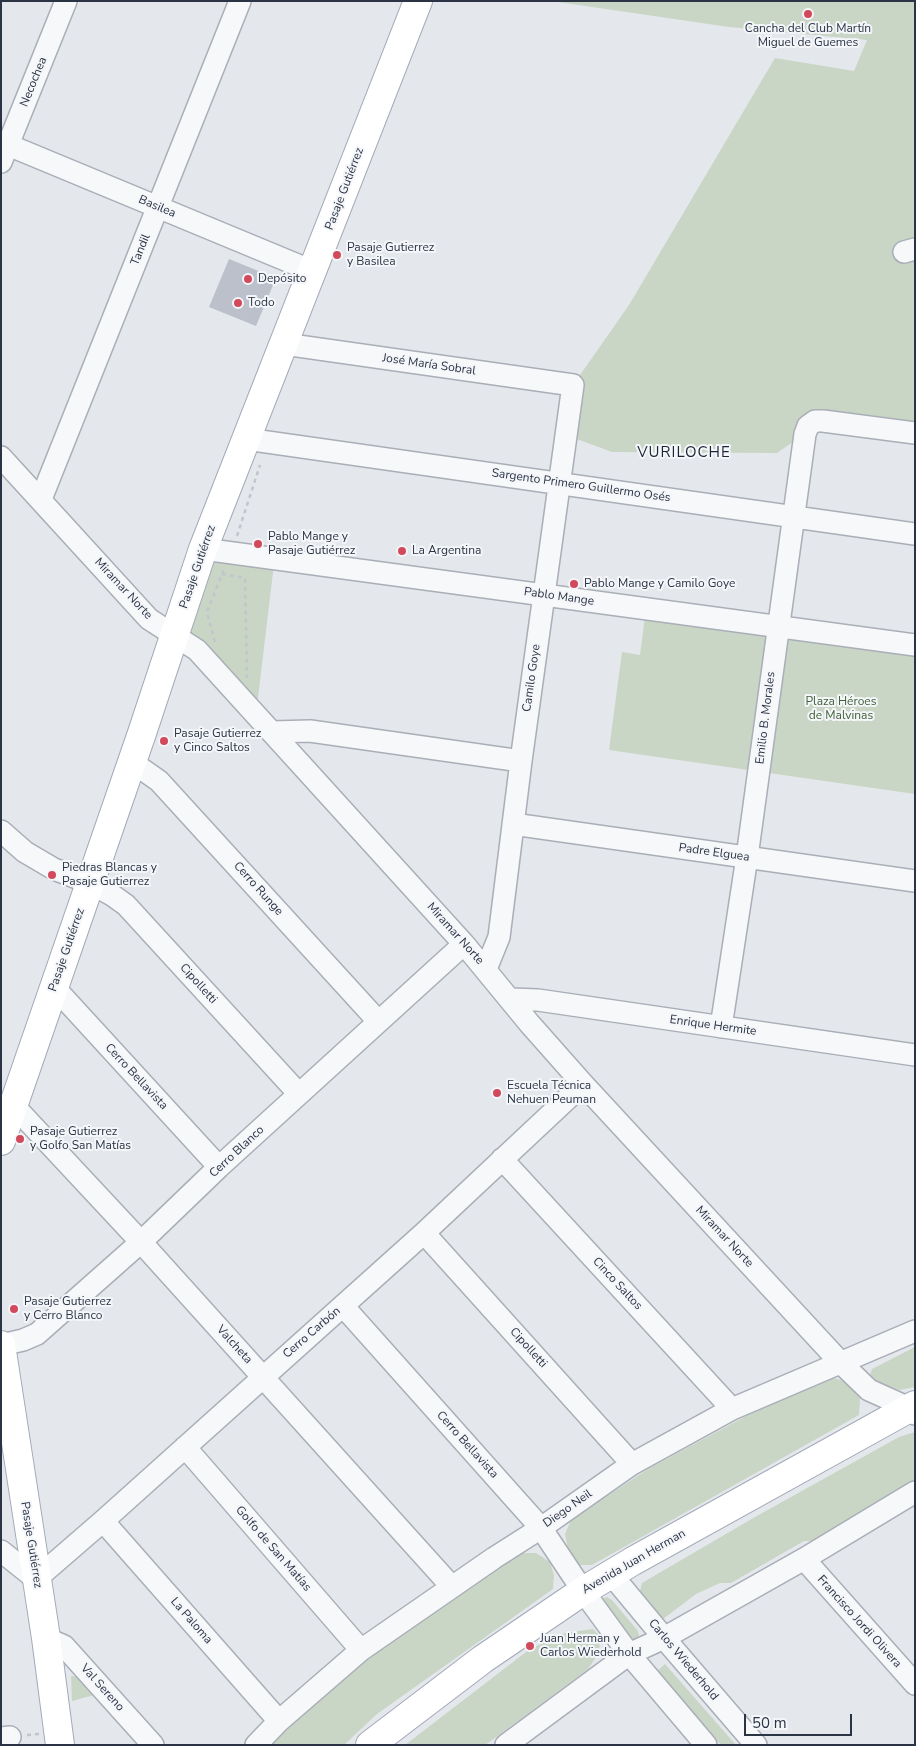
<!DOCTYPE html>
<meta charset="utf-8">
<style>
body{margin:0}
#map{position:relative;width:916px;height:1746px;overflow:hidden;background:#e4e7ec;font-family:"Nunito Sans",sans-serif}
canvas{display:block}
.frame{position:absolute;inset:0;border:2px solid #2b3445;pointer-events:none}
.scale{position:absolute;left:744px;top:1714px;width:108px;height:22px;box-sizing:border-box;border:2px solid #2b3445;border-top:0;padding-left:6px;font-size:15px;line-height:18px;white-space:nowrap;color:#2b3445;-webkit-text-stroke:4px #f4f6f9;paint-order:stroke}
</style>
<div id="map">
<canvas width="916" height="1746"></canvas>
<div class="frame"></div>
<div class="scale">50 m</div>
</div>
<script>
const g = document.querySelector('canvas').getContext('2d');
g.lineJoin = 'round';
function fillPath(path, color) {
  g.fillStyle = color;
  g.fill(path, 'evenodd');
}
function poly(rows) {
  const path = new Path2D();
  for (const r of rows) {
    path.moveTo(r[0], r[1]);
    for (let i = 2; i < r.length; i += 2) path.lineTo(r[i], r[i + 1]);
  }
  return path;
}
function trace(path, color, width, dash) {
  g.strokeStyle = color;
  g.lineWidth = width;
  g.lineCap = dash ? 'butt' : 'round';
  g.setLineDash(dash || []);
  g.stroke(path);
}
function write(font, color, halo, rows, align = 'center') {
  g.font = font + ' "Nunito Sans",sans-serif';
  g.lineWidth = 4;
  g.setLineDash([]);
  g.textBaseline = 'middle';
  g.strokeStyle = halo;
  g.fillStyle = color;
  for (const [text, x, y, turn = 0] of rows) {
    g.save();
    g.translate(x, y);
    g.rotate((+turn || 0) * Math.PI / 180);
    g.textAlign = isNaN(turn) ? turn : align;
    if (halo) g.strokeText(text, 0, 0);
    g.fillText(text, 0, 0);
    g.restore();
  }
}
fillPath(poly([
 [551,1,915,1,915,433,823,421,777,453,612,452,566,435,573,385,629,305,775,58,854,71,867,40,729,27],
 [206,555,274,564,257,706,180,635],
 [646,609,915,645,915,794,609,750,622,652,640,655],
 [915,1347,915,1387,900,1390,880,1384,869,1378,872,1369],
 [830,1377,848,1382,860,1398,859,1415,592,1565,579,1565,568,1549,565,1534,571,1520,648,1469,748,1415],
 [915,1432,915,1487,823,1541,804,1541,731,1583,720,1583,696,1594,663,1619,654,1617,641,1598,640,1591,642,1583,755,1517,899,1437],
 [521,1553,536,1553,550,1562,554,1575,553,1589,377,1714,344,1745,268,1745,372,1655],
 [607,1597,612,1600,638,1631,639,1637,635,1640,628,1639,601,1599],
 [593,1629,600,1636,599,1653,588,1669,488,1743,485,1745,405,1745,530,1649,565,1633],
 [665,1664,736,1745,721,1745,657,1671],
 [71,1676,84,1677,98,1694,72,1701]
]), '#c9d6c5');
fillPath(poly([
 [229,259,276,278,256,326,209,307]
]), '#bbc0ca');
const minor = poly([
 [1,142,312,271],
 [1,162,66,1],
 [904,252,915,249],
 [284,344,573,385,521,761,499,937,486,969],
 [246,439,915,534],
 [1,457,149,619,197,650,464,944,529,1023,583,1084,840,1362,869,1390,909,1408,915,1414],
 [41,499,240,1],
 [203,549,915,645],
 [272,732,310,731,521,761],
 [132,762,159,781,378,1021],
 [513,824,915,881],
 [1,831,25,852,54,869,90,883,112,895,126,905,299,1094],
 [54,987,219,1167],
 [511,999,538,1000,915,1055],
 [721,1027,747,857,805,434,808,426,815,421,823,421,915,433],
 [14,1106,141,1242,452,1587],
 [502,1159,732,1409],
 [424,1233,632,1464],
 [343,1306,541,1528,583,1591,629,1654,706,1745],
 [1,1345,23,1340,37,1334,141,1242,219,1167,464,944],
 [185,1447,361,1650],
 [103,1521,279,1721],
 [1,1551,36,1579,103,1521,424,1233,583,1084],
 [804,1559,915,1684],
 [611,1574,664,1638,756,1745],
 [46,1638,64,1646,153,1745],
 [1,1738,10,1737],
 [256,1745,279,1721,361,1650,494,1558,541,1528,632,1464,732,1409,915,1331],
 [506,1745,629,1654,664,1638,804,1559,915,1492]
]);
const major = poly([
 [1,1141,142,733,203,549,418,1],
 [1,1345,46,1638,60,1745],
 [370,1745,483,1659,583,1591,633,1561,915,1405]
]);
trace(minor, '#a9aeb7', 24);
trace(major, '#a3abb8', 30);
trace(poly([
 [237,536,260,465],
 [222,574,245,578,247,678],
 [215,642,207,612,224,569],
 [27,1735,39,1734]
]), '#c2c5cb', 2.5, [4, 4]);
trace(minor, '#f7f8fa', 21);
trace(major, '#fff', 28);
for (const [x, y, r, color] of [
 [808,14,5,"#d1495b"],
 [337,255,5,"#d1495b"],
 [248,279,5,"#d1495b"],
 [238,303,5,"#d1495b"],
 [258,544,5,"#d1495b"],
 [402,551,5,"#d1495b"],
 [574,584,5,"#d1495b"],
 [164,741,5,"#d1495b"],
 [52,875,5,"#d1495b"],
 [497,1093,5,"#d1495b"],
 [20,1139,5,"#d1495b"],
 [14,1309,5,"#d1495b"],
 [530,1646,5,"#d1495b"]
]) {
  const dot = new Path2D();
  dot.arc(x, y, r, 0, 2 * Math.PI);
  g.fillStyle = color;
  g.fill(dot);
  trace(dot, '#f4f6f9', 2);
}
write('12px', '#2b3445', '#f4f6f9', [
 ["Cancha del Club Martín",808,29,"center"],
 ["Miguel de Guemes",808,43,"center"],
 ["Pasaje Gutierrez",347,248],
 ["y Basilea",347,262],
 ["Depósito",258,279],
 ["Todo",248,303],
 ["Pablo Mange y",268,537],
 ["Pasaje Gutiérrez",268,551],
 ["La Argentina",412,551],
 ["Pablo Mange y Camilo Goye",584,584],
 ["Pasaje Gutierrez",174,734],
 ["y Cinco Saltos",174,748],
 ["Piedras Blancas y",62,868],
 ["Pasaje Gutierrez",62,882],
 ["Escuela Técnica",507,1086],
 ["Nehuen Peuman",507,1100],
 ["Pasaje Gutierrez",30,1132],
 ["y Golfo San Matías",30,1146],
 ["Pasaje Gutierrez",24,1302],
 ["y Cerro Blanco",24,1316],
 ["Juan Herman y",540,1639],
 ["Carlos Wiederhold",540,1653]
], 'left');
write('12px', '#2b3445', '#f4f6f9', [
 ["Necochea",34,82,-68],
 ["Pasaje Gutiérrez",345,189,-69],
 ["Basilea",157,207,23],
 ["Tandil",141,250,-68],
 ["José María Sobral",429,365,8],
 ["Sargento Primero Guillermo Osés",581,486,8],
 ["Pasaje Gutiérrez",198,567,-71],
 ["Miramar Norte",123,589,47],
 ["Pablo Mange",559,597,8],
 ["Camilo Goye",532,678,-82],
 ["Emilio B. Morales",766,718,-83],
 ["Padre Elguea",714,853,8],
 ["Cerro Runge",258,889,48],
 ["Miramar Norte",455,934,48],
 ["Pasaje Gutiérrez",67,950,-71],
 ["Cipolletti",198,984,48],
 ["Enrique Hermite",713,1026,8],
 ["Cerro Bellavista",136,1077,47],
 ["Cerro Blanco",237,1152,-43],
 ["Miramar Norte",724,1237,47],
 ["Cinco Saltos",617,1284,47],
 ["Cerro Carbón",312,1333,-41],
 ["Valcheta",234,1345,48],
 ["Cipolletti",528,1348,48],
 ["Cerro Bellavista",467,1445,48],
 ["Diego Neil",568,1509,-35],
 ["Pasaje Gutiérrez",31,1545,81],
 ["Golfo de San Matías",273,1549,49],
 ["Avenida Juan Herman",634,1562,-30],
 ["La Paloma",191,1621,49],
 ["Francisco Jordi Olivera",859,1622,48],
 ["Carlos Wiederhold",683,1660,50],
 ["Val Sereno",102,1688,48]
]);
write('12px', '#3f6138', '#f4f6f9', [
 ["Plaza Héroes",841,702],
 ["de Malvinas",841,716]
]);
g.letterSpacing = '1px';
write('15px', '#1d2536', '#f4f6f9', [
 ["VURILOCHE",684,453]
]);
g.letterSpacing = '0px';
</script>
